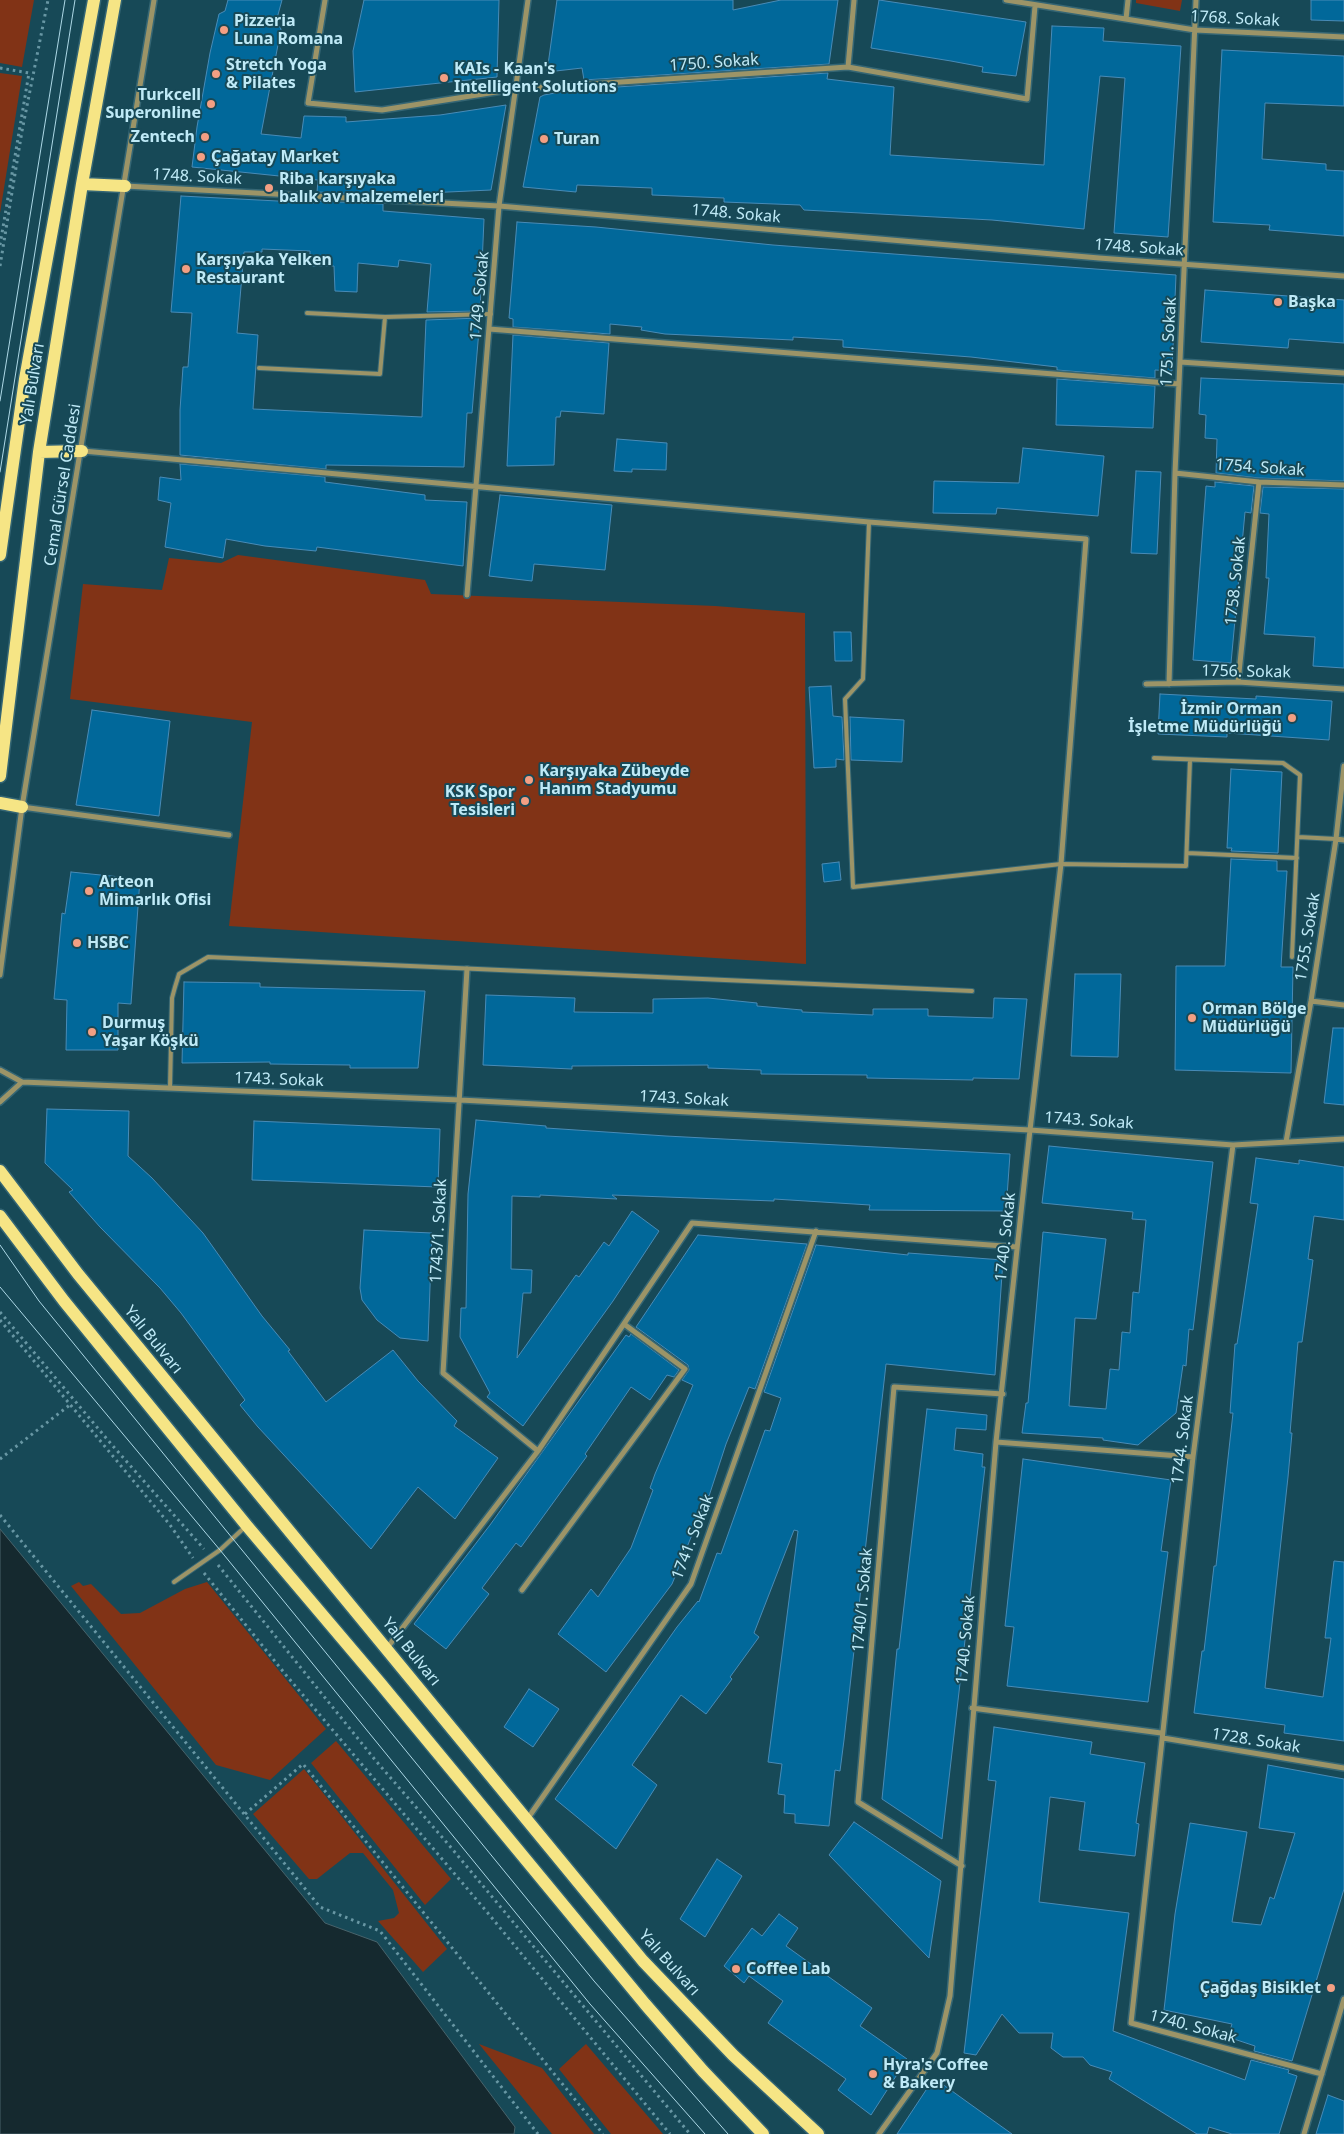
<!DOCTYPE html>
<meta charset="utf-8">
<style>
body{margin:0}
canvas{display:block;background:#174957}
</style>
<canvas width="1344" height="2134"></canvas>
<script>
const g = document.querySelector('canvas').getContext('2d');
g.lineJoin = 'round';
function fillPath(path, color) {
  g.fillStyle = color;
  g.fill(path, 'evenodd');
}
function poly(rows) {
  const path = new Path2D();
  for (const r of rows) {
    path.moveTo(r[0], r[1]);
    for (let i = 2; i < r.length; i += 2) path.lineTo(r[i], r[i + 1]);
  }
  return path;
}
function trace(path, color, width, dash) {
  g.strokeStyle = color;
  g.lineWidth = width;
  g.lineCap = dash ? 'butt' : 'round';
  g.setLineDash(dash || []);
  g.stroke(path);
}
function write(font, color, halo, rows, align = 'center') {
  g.font = font + ' "Noto Sans",sans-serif';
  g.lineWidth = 4;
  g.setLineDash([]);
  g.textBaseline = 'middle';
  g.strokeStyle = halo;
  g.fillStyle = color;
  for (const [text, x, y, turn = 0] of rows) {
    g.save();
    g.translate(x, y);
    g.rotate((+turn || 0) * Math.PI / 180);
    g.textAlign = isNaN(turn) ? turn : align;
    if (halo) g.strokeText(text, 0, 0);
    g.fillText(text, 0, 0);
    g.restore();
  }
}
fillPath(poly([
 [0,0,34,0,22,67,0,63],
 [1136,0,1182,0,1180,11,1136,3],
 [0,73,22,76,0,213],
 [238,555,425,580,431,594,715,606,805,613,806,964,229,926,252,722,70,699,83,584,162,590,169,558,221,563],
 [79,1582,83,1586,91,1584,121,1614,140,1613,185,1589,207,1582,326,1729,270,1780,216,1765,71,1586],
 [336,1741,451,1879,425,1905,311,1763],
 [304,1769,447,1949,423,1972,378,1921,394,1918,399,1913,393,1890,363,1853,350,1853,317,1879,309,1879,253,1814],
 [479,2044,542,2068,594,2134,552,2134],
 [586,2044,663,2134,611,2134,559,2069]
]), '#813316');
const water = poly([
 [0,1529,325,1923,377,1942,515,2127,514,2134,0,2134,0,1529]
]);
fillPath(water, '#15292f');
trace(water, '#48636b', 1);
const building = poly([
 [228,0,282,0,276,22,281,29,261,134,301,138,304,116,346,117,346,122,440,115,506,105,491,190,384,195,317,192,318,180,192,167,197,127,210,53,219,14,225,11,228,0],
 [364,0,499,0,497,77,355,92,353,51,364,0],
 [557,0,733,0,733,10,781,0,838,0,829,64,584,80,582,68,547,72,557,0],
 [879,0,1026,22,1016,76,982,72,983,67,951,61,871,48,879,0],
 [1311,0,1344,0,1344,21,1311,20,1311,0],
 [1052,26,1104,28,1103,41,1181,46,1168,237,1114,233,1125,78,1100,76,1084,229,992,220,804,210,800,205,724,202,724,198,652,195,652,188,577,185,576,192,523,187,540,97,544,95,572,90,828,73,827,79,894,87,890,155,1044,165,1052,26],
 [1222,50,1344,56,1344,106,1265,103,1262,159,1326,164,1326,170,1344,171,1344,236,1269,230,1270,225,1213,222,1222,50],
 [181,196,316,203,316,201,383,204,383,211,484,219,480,311,427,312,431,264,399,260,398,267,358,263,357,292,335,291,334,266,310,266,310,251,262,249,262,252,244,252,237,333,258,335,253,409,422,417,426,320,480,318,472,413,467,413,464,467,326,465,326,469,180,455,180,410,183,367,188,367,192,313,171,312,181,196],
 [517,222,596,227,773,245,1176,275,1172,371,1155,370,1155,378,1057,370,1057,367,971,357,843,347,843,340,793,337,793,340,665,334,641,330,642,327,610,324,610,334,513,327,513,319,509,318,517,222],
 [1205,290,1344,300,1344,343,1289,339,1288,348,1201,342,1205,290],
 [513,335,609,343,604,414,561,411,560,417,556,417,554,465,507,466,513,335],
 [1201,378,1344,384,1344,481,1259,478,1216,473,1217,439,1205,438,1206,415,1199,414,1201,378],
 [1057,379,1155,386,1153,428,1056,425,1057,379],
 [617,439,667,443,666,470,632,469,632,472,614,471,617,439],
 [1023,448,1104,456,1098,516,997,508,996,514,933,513,934,481,1019,483,1023,448],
 [180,464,325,477,325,482,425,495,425,500,467,502,463,566,317,547,316,551,265,546,226,539,223,558,165,547,171,503,158,500,160,477,181,480,180,464],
 [1136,471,1161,472,1157,554,1131,553,1136,471],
 [1215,482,1254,486,1251,513,1245,512,1231,663,1193,660,1206,486,1215,487,1215,482],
 [1263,487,1344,489,1344,668,1313,666,1315,637,1264,634,1269,578,1266,578,1269,514,1260,513,1263,487],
 [500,495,612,505,605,570,534,564,532,581,489,576,500,495],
 [834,632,851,632,852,661,835,661,834,632],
 [831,686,833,716,842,717,844,760,836,759,836,767,814,768,809,687,831,686],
 [1160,694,1256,699,1256,696,1332,701,1329,740,1227,733,1227,737,1158,734,1160,694],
 [92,710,170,721,159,816,76,805,92,710],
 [850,717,904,720,902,762,851,760,850,717],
 [1231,769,1282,772,1278,853,1231,851,1232,848,1227,848,1231,769],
 [1231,859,1277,861,1277,871,1287,871,1281,967,1293,967,1291,1073,1175,1070,1176,966,1225,966,1231,859],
 [839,862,841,880,824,882,822,864,839,862],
 [71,872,140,879,131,1004,118,1003,118,1050,66,1050,67,1000,54,999,62,913,65,914,71,872],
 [1075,974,1121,974,1118,1057,1071,1056,1075,974],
 [184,982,260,983,260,987,425,991,418,1068,350,1068,350,1065,270,1064,270,1062,182,1063,184,982],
 [486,995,575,998,574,1012,653,1013,653,999,708,998,757,1003,757,1006,802,1010,802,1012,873,1015,873,1009,928,1009,928,1016,993,1018,994,998,1027,999,1019,1079,973,1078,973,1080,867,1078,867,1075,761,1074,761,1070,708,1068,708,1065,572,1066,572,1069,483,1065,486,995],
 [1333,1028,1344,1028,1344,1105,1324,1103,1333,1028],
 [47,1109,129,1111,128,1156,152,1178,203,1233,262,1316,290,1350,288,1351,326,1402,393,1350,418,1381,457,1421,454,1426,498,1458,455,1519,418,1487,371,1549,258,1427,240,1405,245,1400,181,1313,160,1288,100,1227,69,1192,73,1190,45,1163,47,1109],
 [476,1120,546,1126,546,1128,666,1136,1010,1154,1006,1211,869,1210,870,1205,774,1199,774,1201,612,1195,617,1199,540,1195,540,1197,512,1196,511,1269,532,1270,531,1293,523,1293,517,1358,576,1275,579,1277,604,1242,609,1246,632,1211,659,1231,613,1301,523,1426,487,1397,490,1393,460,1337,461,1308,466,1308,468,1194,476,1120],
 [254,1121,440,1129,438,1187,252,1180,254,1121],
 [1049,1146,1213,1162,1193,1330,1189,1329,1186,1366,1183,1365,1176,1413,1138,1445,1103,1440,1103,1438,1022,1433,1026,1403,1028,1403,1043,1232,1106,1239,1096,1319,1075,1318,1069,1406,1106,1409,1110,1369,1119,1370,1122,1332,1130,1333,1133,1292,1139,1293,1146,1220,1132,1219,1133,1212,1042,1203,1049,1146],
 [1256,1158,1299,1164,1299,1160,1344,1167,1344,1220,1314,1216,1308,1259,1313,1260,1302,1342,1298,1342,1290,1433,1292,1433,1288,1477,1265,1688,1323,1697,1331,1638,1325,1638,1334,1561,1344,1562,1344,1741,1284,1733,1285,1725,1194,1713,1202,1651,1204,1651,1214,1566,1216,1566,1233,1413,1230,1413,1235,1344,1237,1344,1258,1204,1250,1203,1256,1158],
 [364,1230,432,1233,428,1341,400,1338,377,1320,362,1300,360,1288,364,1230],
 [698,1235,807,1244,755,1389,749,1387,726,1444,709,1496,708,1495,702,1510,672,1584,606,1672,558,1634,591,1589,598,1597,631,1548,653,1490,650,1488,655,1474,693,1385,682,1380,689,1370,688,1365,636,1327,698,1235],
 [816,1245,908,1255,908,1253,1003,1260,995,1375,886,1364,844,1740,840,1771,835,1770,829,1826,795,1823,795,1814,784,1813,785,1795,778,1794,782,1764,768,1762,798,1531,794,1530,754,1633,759,1637,730,1677,732,1679,706,1714,681,1695,632,1765,657,1785,616,1849,555,1799,677,1627,698,1601,699,1602,717,1553,721,1554,765,1430,770,1431,781,1398,764,1392,816,1245],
 [631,1334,679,1370,674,1377,667,1375,650,1400,631,1387,585,1454,587,1456,521,1547,516,1543,482,1588,489,1594,446,1649,414,1624,490,1525,626,1335,629,1337,631,1334],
 [927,1409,987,1415,986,1430,956,1428,954,1450,983,1454,982,1467,985,1467,942,1839,882,1799,897,1649,899,1649,927,1409],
 [1023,1459,1171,1480,1161,1551,1168,1552,1148,1702,1007,1686,1014,1627,1005,1626,1023,1459],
 [529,1689,559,1709,533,1747,504,1727,529,1689],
 [994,1727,1092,1742,1090,1754,1145,1763,1136,1823,1139,1824,1135,1856,1079,1850,1085,1802,1050,1797,1039,1902,1129,1913,1113,2031,1245,2080,1251,2060,1289,2070,1288,2073,1297,2076,1279,2134,1232,2134,1209,2127,1207,2134,1197,2134,1109,2079,1112,2072,1090,2065,1083,2057,1063,2057,1051,2048,1053,2033,1019,2033,1002,2014,976,2055,964,2053,996,1781,988,1780,994,1727],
 [1268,1765,1344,1779,1344,1889,1292,2061,1254,2051,1255,2046,1228,2037,1232,2024,1164,2010,1175,1914,1190,1823,1247,1832,1232,1922,1261,1925,1270,1897,1274,1899,1295,1833,1259,1828,1268,1765],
 [854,1822,941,1881,929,1958,829,1855,854,1822],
 [717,1859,742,1876,705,1937,680,1919,717,1859],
 [779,1914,798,1928,786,1946,872,2008,860,2026,907,2059,871,2115,838,2090,846,2079,768,2023,783,2001,749,1976,744,1983,724,1966,752,1928,762,1936,779,1914],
 [934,2078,970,2104,1012,2134,897,2134,934,2078],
 [1328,2095,1344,2101,1344,2134,1316,2134,1328,2095]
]);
fillPath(building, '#01689a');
trace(building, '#488bb7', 1);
const lane = poly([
 [307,313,385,317],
 [259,368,380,374,385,317,491,314],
 [869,522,863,679,845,699,853,887,1061,864,1186,866,1190,760],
 [1154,758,1283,763,1300,775,1292,957],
 [1298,837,1336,839],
 [1187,853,1297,858],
 [170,1088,172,998,175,987,179,974,208,957,972,991],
 [174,1582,220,1550,245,1527]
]);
const street = poly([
 [325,0,308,103,382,110,515,89,848,67,1027,99,1035,6],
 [1006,0,1195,30,1344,37],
 [1126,19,1128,0],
 [848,67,854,0],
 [125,186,499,206,1099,258,1344,276],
 [489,329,1179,384],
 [1180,362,1344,373],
 [83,451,869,522,1086,539,1061,864,1030,1130,996,1442,950,1996,937,2053,879,2134],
 [1175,473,1259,482,1344,485],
 [467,595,499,206,528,0],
 [1238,682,1259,482],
 [1146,684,1238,682,1344,689],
 [1169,684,1175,473,1196,0],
 [22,807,229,835],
 [1336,839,1344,840],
 [467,969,443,1373,538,1451],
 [0,975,22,807,154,0],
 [1311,1001,1344,1005],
 [0,1070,22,1082,460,1100,1030,1130,1233,1145,1344,1139],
 [0,1102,22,1082],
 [1286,1142,1311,1001,1336,839,1344,766],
 [1233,1145,1193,1457,1131,2023,1322,2074],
 [996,1442,1193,1457],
 [522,1590,685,1369,624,1324],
 [387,1648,538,1451,692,1223,1017,1247],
 [972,1708,1161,1733],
 [1163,1738,1344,1768],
 [528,1818,691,1584,816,1231],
 [962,1866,858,1802,894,1387,1003,1394],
 [1304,2134,1344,1999]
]);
const primary = poly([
 [82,184,125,186],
 [39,452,82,451],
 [0,555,25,379,94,0],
 [0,776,39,452,82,184,115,0],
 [0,803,22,807],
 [0,1171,78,1274,643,1961,733,2055,818,2134],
 [0,1216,64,1301,247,1526,380,1683,645,2004,703,2071,763,2134]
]);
trace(lane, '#356674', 6);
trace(street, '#356674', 8);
trace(primary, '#356674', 15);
trace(poly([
 [0,68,29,73,0,245],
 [0,266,22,131,48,0],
 [0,1312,112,1445,204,1549],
 [0,1320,170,1525,193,1558],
 [0,1459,71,1404],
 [0,1515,320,1907,380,1931,538,2134],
 [218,1565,376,1761,448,1844,690,2134],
 [204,1573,286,1675,487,1912,670,2134],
 [245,1814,303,1764,603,2134]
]), '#6897a4', 3, [2.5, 4]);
trace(lane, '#9c9467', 4);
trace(street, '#9c9467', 5);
trace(primary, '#f6e585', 12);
trace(poly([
 [0,401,65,0],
 [0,472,75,0],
 [0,1245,39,1301,233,1539,594,1981,728,2134],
 [0,1287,220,1550,590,2004,705,2134]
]), '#add8e6', 1);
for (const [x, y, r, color] of [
 [224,30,5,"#f39f83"],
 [216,74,5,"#f39f83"],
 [444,78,5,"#f39f83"],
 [211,104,5,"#f39f83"],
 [205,137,5,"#f39f83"],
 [544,139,5,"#f39f83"],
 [201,157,5,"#f39f83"],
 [269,188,5,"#f39f83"],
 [186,269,5,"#f39f83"],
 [1278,302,5,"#f39f83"],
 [1292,718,5,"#f39f83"],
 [529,780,5,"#f39f83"],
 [525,801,5,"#f39f83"],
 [89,891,5,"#f39f83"],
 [77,943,5,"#f39f83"],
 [1192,1018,5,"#f39f83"],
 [92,1032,5,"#f39f83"],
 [736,1969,5,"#f39f83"],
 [1331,1988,5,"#f39f83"],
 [873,2074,5,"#f39f83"]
]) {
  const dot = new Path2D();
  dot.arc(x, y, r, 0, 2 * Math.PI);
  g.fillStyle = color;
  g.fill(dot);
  trace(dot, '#174957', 2);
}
write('16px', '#bfeaf7', '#174957', [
 ["1768. Sokak",1235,19,3],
 ["1750. Sokak",714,63,-4],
 ["1748. Sokak",197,177,3],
 ["1748. Sokak",736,214,5],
 ["1748. Sokak",1139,248,4],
 ["1749. Sokak",480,296,-85],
 ["1751. Sokak",1169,342,-87],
 ["Yalı Bulvarı",33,384,-81],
 ["1754. Sokak",1260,468,4],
 ["Cemal Gürsel Caddesi",63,485,-81],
 ["1758. Sokak",1236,581,-84],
 ["1756. Sokak",1246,672,1],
 ["1755. Sokak",1308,937,-81],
 ["1743. Sokak",279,1080,2],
 ["1743. Sokak",684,1099,3],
 ["1743. Sokak",1089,1121,4],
 ["1743/1. Sokak",439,1231,-87],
 ["1740. Sokak",1006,1237,-84],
 ["Yalı Bulvarı",153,1340,51],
 ["1744. Sokak",1183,1440,-83],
 ["1741. Sokak",693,1537,-69],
 ["1740/1. Sokak",863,1600,-85],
 ["1740. Sokak",966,1640,-85],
 ["Yalı Bulvarı",411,1652,51],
 ["1728. Sokak",1256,1741,9],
 ["Yalı Bulvarı",669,1963,48],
 ["1740. Sokak",1193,2027,15]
]);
write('bold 16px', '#bfeaf7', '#174957', [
 ["Pizzeria",234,21],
 ["Luna Romana",234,39],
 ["Stretch Yoga",226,65],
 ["& Pilates",226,83],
 ["KAIs - Kaan's",454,69],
 ["Intelligent Solutions",454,87],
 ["Turkcell",201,95,"right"],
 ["Superonline",201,113,"right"],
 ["Zentech",195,137,"right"],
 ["Turan",554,139],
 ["Çağatay Market",211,157],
 ["Riba karşıyaka",279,179],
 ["balık av malzemeleri",279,197],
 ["Karşıyaka Yelken",196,260],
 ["Restaurant",196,278],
 ["Başka",1288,302],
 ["İzmir Orman",1282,709,"right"],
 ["İşletme Müdürlüğü",1282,727,"right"],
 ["Karşıyaka Zübeyde",539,771],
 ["Hanım Stadyumu",539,789],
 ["KSK Spor",515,792,"right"],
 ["Tesisleri",515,810,"right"],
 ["Arteon",99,882],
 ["Mimarlık Ofisi",99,900],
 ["HSBC",87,943],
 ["Orman Bölge",1202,1009],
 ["Müdürlüğü",1202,1027],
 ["Durmuş",102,1023],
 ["Yaşar Köşkü",102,1041],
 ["Coffee Lab",746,1969],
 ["Çağdaş Bisiklet",1321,1988,"right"],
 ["Hyra's Coffee",883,2065],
 ["& Bakery",883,2083]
], 'left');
</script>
